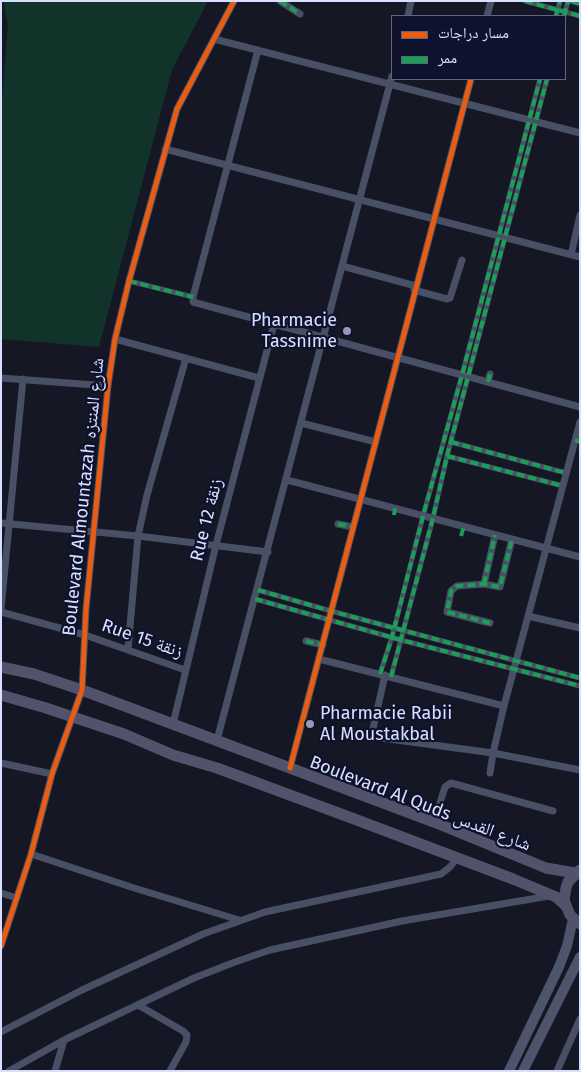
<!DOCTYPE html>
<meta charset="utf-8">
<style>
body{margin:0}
#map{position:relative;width:581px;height:1072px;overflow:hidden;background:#151725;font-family:"Fira Sans","Noto Naskh Arabic",sans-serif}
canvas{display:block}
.frame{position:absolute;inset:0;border:2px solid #d9e0ff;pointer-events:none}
.legend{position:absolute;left:391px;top:15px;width:175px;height:65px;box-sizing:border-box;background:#0e122c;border:1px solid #5f6480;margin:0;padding:6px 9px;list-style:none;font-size:15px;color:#d9e0ff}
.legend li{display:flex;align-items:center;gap:10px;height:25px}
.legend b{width:25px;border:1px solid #5f6480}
</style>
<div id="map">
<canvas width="581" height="1072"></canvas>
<div class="frame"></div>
<ul class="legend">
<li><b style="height:6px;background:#e95d12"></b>مسار دراجات</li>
<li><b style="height:6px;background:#1a9f57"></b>ممر</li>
</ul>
</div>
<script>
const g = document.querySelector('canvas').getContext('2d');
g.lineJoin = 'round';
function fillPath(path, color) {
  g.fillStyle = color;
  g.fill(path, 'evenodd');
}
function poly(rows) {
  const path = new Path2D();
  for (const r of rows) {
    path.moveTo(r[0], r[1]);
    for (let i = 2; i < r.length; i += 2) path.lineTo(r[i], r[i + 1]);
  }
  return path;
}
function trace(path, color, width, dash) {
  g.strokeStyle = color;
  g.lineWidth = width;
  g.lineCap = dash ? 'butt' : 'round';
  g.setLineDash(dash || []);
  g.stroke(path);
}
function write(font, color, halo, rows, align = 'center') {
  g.font = font + ' "Fira Sans","Noto Naskh Arabic",sans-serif';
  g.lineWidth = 4.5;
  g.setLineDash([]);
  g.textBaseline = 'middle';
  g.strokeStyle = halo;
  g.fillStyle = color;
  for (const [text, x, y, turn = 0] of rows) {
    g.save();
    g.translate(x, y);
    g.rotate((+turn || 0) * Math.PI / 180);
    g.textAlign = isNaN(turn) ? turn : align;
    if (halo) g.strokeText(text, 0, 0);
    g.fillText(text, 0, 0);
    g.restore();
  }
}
fillPath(poly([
 [3,1,208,1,172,70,99,347,1,339,1,111,8,26]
]), '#123329');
trace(poly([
 [525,1,580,16],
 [571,1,580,4],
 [556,16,560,1],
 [564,16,568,1],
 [129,281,193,297],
 [451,442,566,473],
 [447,456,563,486],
 [258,590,331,611,580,678],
 [255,599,401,640,580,686],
 [380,674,392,637,423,516,462,375,540,79],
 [391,677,433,518,447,456,547,79]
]), '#495066', 5);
trace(poly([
 [280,1,300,14],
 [408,16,411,1],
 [487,16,491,1],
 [214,39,580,133],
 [258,50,193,297,193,302,580,407],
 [165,149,580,257],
 [571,255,580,215],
 [342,266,416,286],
 [414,290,447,299,450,298,462,260],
 [283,327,284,319],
 [115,339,259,378],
 [1,378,108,386],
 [488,382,490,374],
 [301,423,376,442],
 [287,480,580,557],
 [1,523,138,536,268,552],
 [338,524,353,527],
 [484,584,495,535],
 [1,609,23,379],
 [1,612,85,635,185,670],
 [528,616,580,628],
 [490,623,447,612,451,591,457,586,484,584,500,587,512,539],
 [306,641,323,645],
 [128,649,138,536,147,495,186,358],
 [319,659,504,706],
 [385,675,372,733,374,737,493,753,580,770],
 [173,724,216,545,274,324],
 [217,740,392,76],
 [1,763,52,774],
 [290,768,471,79],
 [490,773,493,753,504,706,580,422],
 [434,822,445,787,451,783,553,811],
 [31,854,131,887,239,920],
 [1,893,17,898],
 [1,946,31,854,52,774,82,690,86,609,108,386,115,339,129,281,177,109,234,1],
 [138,1005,183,1031,187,1035,186,1042,170,1071],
 [1,1032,82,990,203,934,265,912,441,874,450,867,456,859],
 [9,1071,64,1040,194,978,235,962,270,950,402,921,549,896],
 [55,1071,64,1040],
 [557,1071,580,1019]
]), '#495066', 7);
trace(poly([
 [509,1071,559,967,567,946,573,919],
 [523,1071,580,957]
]), '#4d546c', 10);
trace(poly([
 [1,667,34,674,82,690,434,822,546,868,575,873],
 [1,695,46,708,124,734,173,755,217,768,357,820,513,879,556,897,566,906],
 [580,870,568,882,566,888,564,900,570,915,580,924]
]), '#52526c', 11);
trace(poly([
 [280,1,300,14],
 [525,1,580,16],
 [571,1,580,4],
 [556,16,560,1],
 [564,16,568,1],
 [129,281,193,297],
 [283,327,284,319],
 [488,382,490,374],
 [575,440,580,442],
 [451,442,566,473],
 [447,456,563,486],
 [394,515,395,508],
 [338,524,353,527],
 [461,536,464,526],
 [484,584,495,535],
 [258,590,331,611,580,678],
 [255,599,401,640,580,686],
 [490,623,447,612,451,591,457,586,484,584,500,587,512,539],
 [306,641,323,645],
 [380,674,392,637,423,516,462,375,540,79],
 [391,677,433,518,447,456,547,79]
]), '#1a9f57', 4, [8, 4]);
trace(poly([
 [290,768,471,79],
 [1,946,31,854,52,774,82,690,86,609,108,386,115,339,129,281,177,109,234,1]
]), '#e95d12', 5);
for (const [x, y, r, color] of [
 [347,331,5,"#949ab3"],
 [310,724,5,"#949ab3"]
]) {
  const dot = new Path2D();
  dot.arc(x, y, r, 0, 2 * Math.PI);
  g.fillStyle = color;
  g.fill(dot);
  trace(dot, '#0e122c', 2);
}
write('18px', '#d9e0ff', '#0e122c', [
 ["Pharmacie",337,321],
 ["Tassnime",337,342],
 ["Pharmacie Rabii",320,714,"left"],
 ["Al Moustakbal",320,735,"left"]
], 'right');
write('18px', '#d9e0ff', '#0e122c', [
 ["Boulevard Almountazah شارع المنتزه",84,497,-84],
 ["Rue 12 زنقة",207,520,-76],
 ["Rue 15 زنقة",142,639,19],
 ["Boulevard Al Quds شارع القدس",420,804,21]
]);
</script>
